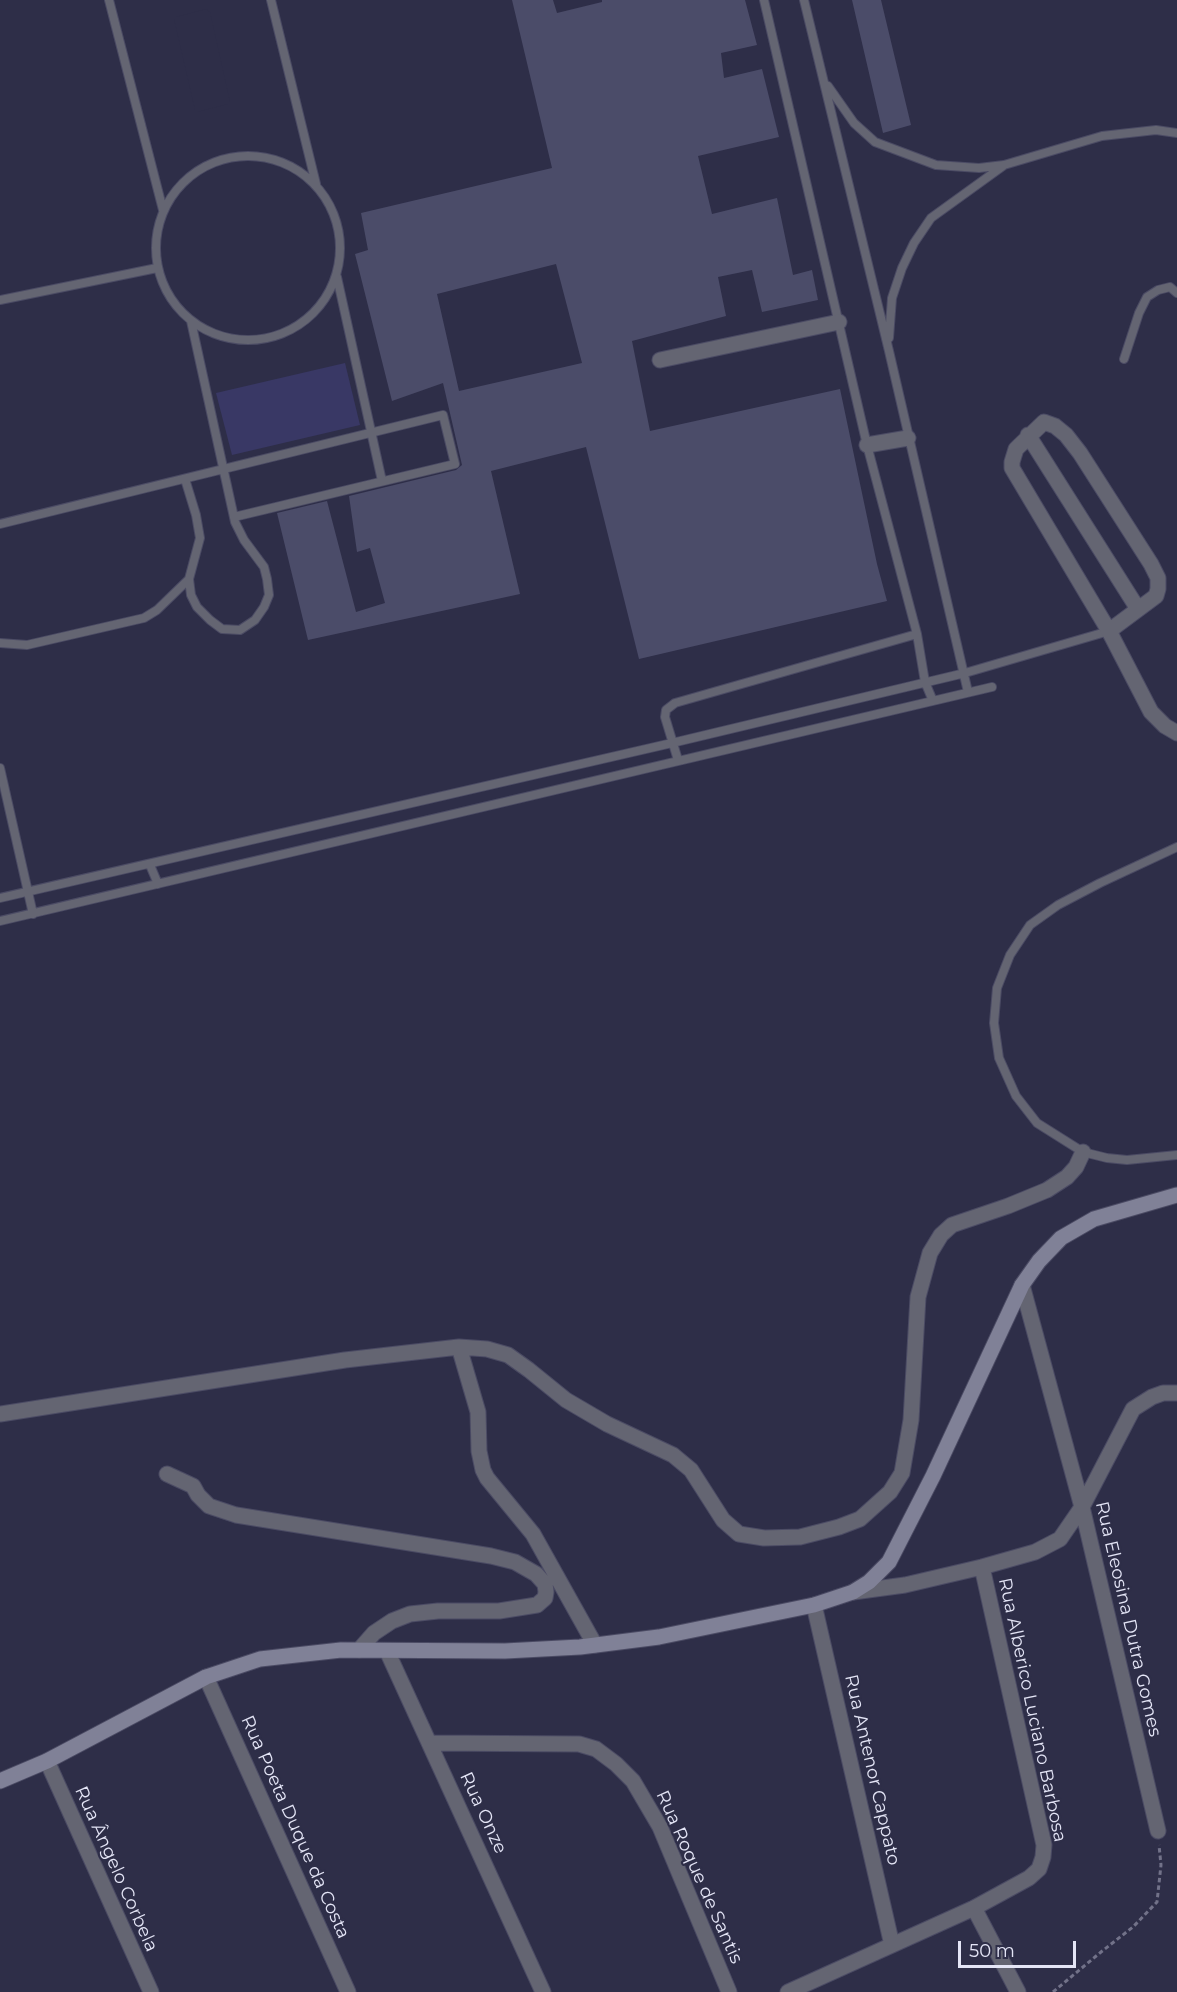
<!DOCTYPE html>
<meta charset="utf-8">
<style>
body{margin:0}
#map{position:relative;width:1177px;height:1992px;overflow:hidden;background:#2e2e48;font-family:Montserrat,sans-serif}
canvas{display:block}
.scale{position:absolute;left:958px;top:1941px;width:118px;height:27px;box-sizing:border-box;border:3px solid #e4e5f6;border-top:0;padding-left:8px;font-size:18px;line-height:21px;white-space:nowrap;color:#e4e5f6;-webkit-text-stroke:4px #2e2e48;paint-order:stroke}
</style>
<div id="map">
<canvas width="1177" height="1992"></canvas>
<div class="scale">50 m</div>
</div>
<script>
const g = document.querySelector('canvas').getContext('2d');
g.lineJoin = 'round';
function fillPath(path, color) {
  g.fillStyle = color;
  g.fill(path, 'evenodd');
}
function poly(rows) {
  const path = new Path2D();
  for (const r of rows) {
    if (r.length === 3) {
      path.moveTo(r[0] + r[2], r[1]);
      path.arc(r[0], r[1], r[2], 0, 2 * Math.PI);
      continue;
    }
    path.moveTo(r[0], r[1]);
    for (let i = 2; i < r.length; i += 2) path.lineTo(r[i], r[i + 1]);
  }
  return path;
}
function trace(path, color, width, dash) {
  g.strokeStyle = color;
  g.lineWidth = width;
  g.lineCap = dash ? 'butt' : 'round';
  g.setLineDash(dash || []);
  g.stroke(path);
}
function write(font, color, halo, rows, align = 'center') {
  g.font = font + ' Montserrat,sans-serif';
  g.lineWidth = 4.5;
  g.setLineDash([]);
  g.textBaseline = 'middle';
  g.strokeStyle = halo;
  g.fillStyle = color;
  for (const [text, x, y, turn = 0] of rows) {
    g.save();
    g.translate(x, y);
    g.rotate((+turn || 0) * Math.PI / 180);
    g.textAlign = isNaN(turn) ? turn : align;
    if (halo) g.strokeText(text, 0, 0);
    g.fillText(text, 0, 0);
    g.restore();
  }
}
fillPath(poly([
 [345,363,360,425,232,455,216,393]
]), '#393865');
fillPath(poly([
 [206,9,210,12,230,102,228,104,197,112,195,110,174,19,176,17]
]), '#2e2e48');
fillPath(poly([
 [512,0,553,0,557,13,602,2,602,0,745,0,757,45,721,53,724,78,762,69,779,137,698,156,712,214,777,198,793,275,812,270,818,300,762,312,752,270,718,277,726,316,632,341,650,431,840,389,877,564,887,601,639,659,586,447,491,471,520,594,308,640,277,513,327,501,356,612,385,603,370,548,357,552,349,496,456,470,462,465,443,383,392,401,355,254,368,250,361,213,552,168],
 [556,264,582,363,459,391,437,294],
 [852,0,881,0,911,125,883,133]
]), '#4b4c69');
const service = poly([
 [109,0,163,210],
 [271,0,316,184],
 [764,0,867,445,917,634,925,682,933,701],
 [804,0,889,351,968,692],
 [828,86,854,123,875,142,936,165,979,168,1004,165,1102,136,1156,130,1177,133],
 [248,248,92],
 [337,277,382,481],
 [0,300,157,268],
 [889,338,892,298,902,268,914,243,931,218,1003,166],
 [1124,359,1139,313,1147,297,1158,290,1170,287,1177,293],
 [185,479,196,515,200,538,189,579,191,595,197,607,210,620,222,629,240,630,255,620,264,607,269,595,267,579,264,567,244,540,235,522,191,321],
 [0,524,443,415,455,464,234,517],
 [0,643,27,645,144,618,157,610,189,579],
 [678,760,665,717,666,710,675,703,917,634],
 [0,768,33,914],
 [1177,847,1100,883,1058,905,1030,925,1010,955,997,988,994,1023,999,1058,1016,1096,1037,1123,1083,1152,1107,1158,1127,1160,1177,1155],
 [150,865,158,884],
 [0,898,672,743,965,673,1109,631],
 [0,921,992,687]
]);
const minor = poly([
 [660,360,839,322],
 [1028,435,1138,609],
 [867,445,908,438],
 [1109,631,1156,596,1158,589,1158,578,1151,564,1080,453,1066,435,1055,426,1044,422,1016,449,1012,462,1012,468,1109,631,1151,712,1165,726,1177,733],
 [1022,1285,1082,1507,1158,1831],
 [459,1347,487,1349,508,1355,529,1370,566,1400,607,1424,673,1455,691,1470,723,1520,739,1534,764,1538,800,1537,839,1527,860,1519,890,1492,902,1473,911,1420,918,1297,930,1253,941,1235,952,1225,1008,1206,1047,1190,1067,1177,1076,1167,1083,1152],
 [0,1414,345,1360,459,1347,478,1412,479,1451,483,1470,487,1478,533,1534,595,1645],
 [167,1474,193,1486,198,1495,209,1506,236,1515,491,1556,515,1562,536,1574,545,1584,546,1592,545,1598,537,1605,499,1611,438,1611,410,1614,392,1621,374,1633,359,1650],
 [853,1592,905,1585,982,1567,1035,1552,1060,1539,1082,1507,1133,1409,1152,1397,1163,1393,1177,1393],
 [814,1605,892,1945],
 [387,1651,543,1992],
 [206,1677,348,1992],
 [429,1743,579,1744,596,1749,616,1764,633,1781,660,1827,729,1992],
 [47,1761,151,1992],
 [974,1908,1018,1992],
 [788,1992,974,1908,1029,1878,1039,1869,1043,1857,1044,1845,982,1567]
]);
const secondary = poly([
 [0,1781,47,1761,206,1677,260,1659,341,1650,505,1651,580,1647,659,1637,814,1605,853,1592,869,1582,889,1562,933,1476,1022,1285,1039,1261,1061,1238,1094,1219,1177,1195]
]);
trace(service, '#4b4b64', 10);
trace(minor, '#4b4b64', 17);
trace(secondary, '#4b4b64', 17);
trace(poly([
 [1053,1992,1101,1952,1133,1927,1157,1902,1161,1865,1159,1845]
]), '#727289', 3, [4.5, 3]);
trace(service, '#646572', 8);
trace(minor, '#646572', 15);
trace(secondary, '#808197', 15);
write('18px', '#e4e5f6', '#2e2e48', [
 ["Rua Eleosina Dutra Gomes",1128,1619,77],
 ["Rua Alberico Luciano Barbosa",1032,1710,78],
 ["Rua Antenor Cappato",872,1770,77],
 ["Rua Onze",483,1813,65],
 ["Rua Poeta Duque da Costa",295,1827,66],
 ["Rua Ângelo Corbela",116,1869,66],
 ["Rua Roque de Santis",699,1877,66]
]);
</script>
